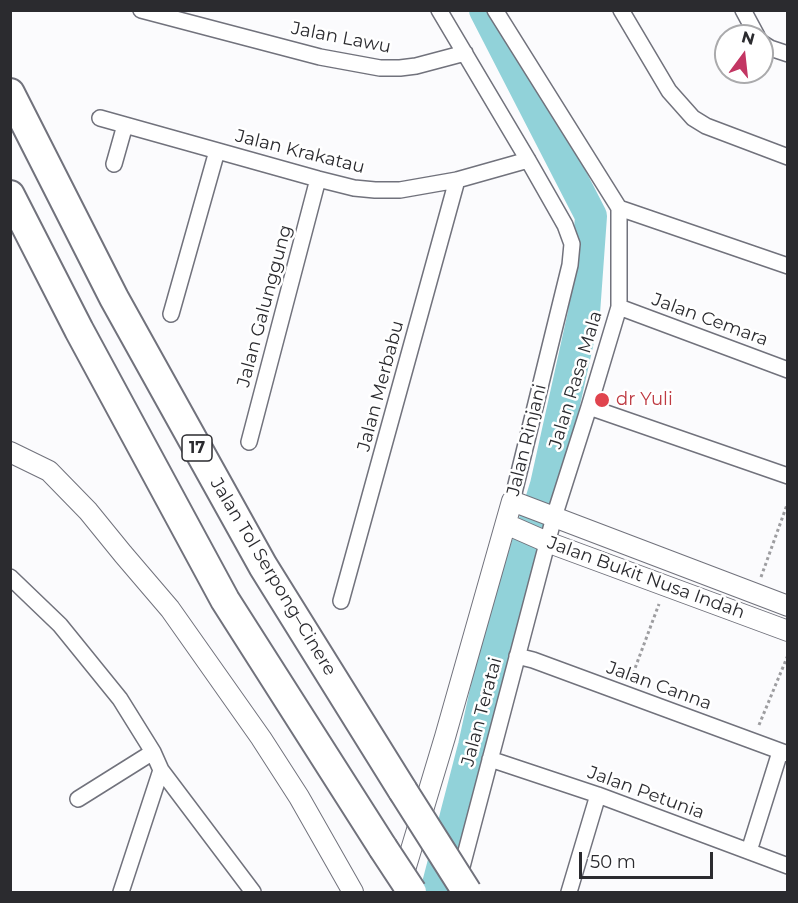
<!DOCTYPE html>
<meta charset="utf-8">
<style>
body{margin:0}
#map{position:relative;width:798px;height:903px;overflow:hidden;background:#fbfbfd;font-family:Montserrat,sans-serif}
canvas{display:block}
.frame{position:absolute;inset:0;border:12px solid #2b2b2f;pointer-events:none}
.north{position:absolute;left:714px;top:24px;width:60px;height:60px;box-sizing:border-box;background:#fff;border:2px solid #aaaaac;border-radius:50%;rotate:15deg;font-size:16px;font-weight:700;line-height:24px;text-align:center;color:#2b2b2f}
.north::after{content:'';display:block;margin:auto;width:21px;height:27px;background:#c33663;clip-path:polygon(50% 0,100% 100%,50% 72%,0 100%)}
.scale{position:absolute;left:579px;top:852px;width:134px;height:27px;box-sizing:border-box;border:3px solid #2b2b2f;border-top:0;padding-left:8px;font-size:18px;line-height:21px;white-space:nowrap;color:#2b2b2f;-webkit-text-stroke:4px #fff;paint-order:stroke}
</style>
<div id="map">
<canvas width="798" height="903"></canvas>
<div class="frame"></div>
<div class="north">N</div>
<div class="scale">50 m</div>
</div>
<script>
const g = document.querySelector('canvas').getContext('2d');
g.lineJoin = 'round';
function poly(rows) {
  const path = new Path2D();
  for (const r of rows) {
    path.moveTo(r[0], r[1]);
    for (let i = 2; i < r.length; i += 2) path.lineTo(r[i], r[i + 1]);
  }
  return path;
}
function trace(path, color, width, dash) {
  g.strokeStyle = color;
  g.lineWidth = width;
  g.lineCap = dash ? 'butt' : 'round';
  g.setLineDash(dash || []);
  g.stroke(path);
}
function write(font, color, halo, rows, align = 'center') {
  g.font = font + ' Montserrat,sans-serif';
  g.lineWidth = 5;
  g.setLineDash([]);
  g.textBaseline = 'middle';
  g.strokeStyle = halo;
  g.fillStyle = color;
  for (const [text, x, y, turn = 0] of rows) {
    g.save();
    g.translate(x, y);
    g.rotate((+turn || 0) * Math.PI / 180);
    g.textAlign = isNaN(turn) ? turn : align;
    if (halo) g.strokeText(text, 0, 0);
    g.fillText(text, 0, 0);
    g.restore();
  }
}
trace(poly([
 [436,892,474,746,495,649,546,485,584,313,591,216,485,10]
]), '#91d2d9', 32);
const minor = poly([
 [141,10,320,57,380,68,400,68,416,66,465,53],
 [439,10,528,160,565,225,572,244,570,265,512,501],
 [621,10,669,91,693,118,706,126,788,157],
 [743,10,757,36],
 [762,43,770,48,788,54],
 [100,118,318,179,354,188,375,190,400,190,457,180,528,160],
 [114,164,125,125],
 [619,208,788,266],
 [619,307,788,370],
 [171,314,217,151],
 [589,407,788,476],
 [249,442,318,179],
 [10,577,60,625,120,699,153,752,161,770,253,892],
 [341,601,457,180],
 [517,656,533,660,788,754],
 [490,759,598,795,788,866],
 [78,799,153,752],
 [749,851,780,752],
 [459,878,554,517,589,407,619,307,619,208,495,10],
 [121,892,161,770],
 [569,892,598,795]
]);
const tertiary = poly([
 [10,452,49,471,88,511,123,554,170,609,261,738,299,797,353,892],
 [506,524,547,542,788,631],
 [401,883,445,737,512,501,788,606]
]);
const motorway = poly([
 [10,93,114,298,263,566,403,791],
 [10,195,79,330,225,600,383,848]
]);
trace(minor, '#71727c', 18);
trace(tertiary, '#71727c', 22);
trace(motorway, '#71727c', 32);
trace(poly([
 [761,577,788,502],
 [631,679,659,604],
 [759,725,788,655]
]), '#9d9da0', 3, [3, 3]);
trace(minor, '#fff', 15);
trace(tertiary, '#fff', 20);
trace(motorway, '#fff', 28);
const motorwayBridge = poly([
 [403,791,467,892],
 [383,848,412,892]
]);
trace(motorwayBridge, '#71727c', 32, []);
trace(motorwayBridge, '#fff', 28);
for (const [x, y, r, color] of [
 [602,400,8,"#e0444e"]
]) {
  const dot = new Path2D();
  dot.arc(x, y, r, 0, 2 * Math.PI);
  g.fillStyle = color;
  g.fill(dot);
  trace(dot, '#fff', 2);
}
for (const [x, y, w] of [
 [197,448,30]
]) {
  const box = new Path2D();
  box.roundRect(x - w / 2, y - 13, w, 26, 4.5);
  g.fillStyle = '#fff';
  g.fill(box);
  trace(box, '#2b2b2f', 1.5);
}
write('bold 16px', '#2b2b2f', null, [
 ["17",197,448]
]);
write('18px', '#2b2b2f', '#fff', [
 ["Jalan Lawu",341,38,11],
 ["Jalan Krakatau",300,152,14],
 ["Jalan Galunggung",265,306,-75],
 ["Jalan Cemara",710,320,20],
 ["Jalan Rasa Mala",576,380,-73],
 ["Jalan Merbabu",381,386,-75],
 ["Jalan Rinjani",527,440,-76],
 ["Jalan Tol Serpong–Cinere",273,577,59],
 ["Jalan Bukit Nusa Indah",646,578,20],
 ["Jalan Canna",659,686,20],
 ["Jalan Teratai",482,712,-75],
 ["Jalan Petunia",646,793,20]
]);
write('18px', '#be3a42', '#fff', [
 ["dr Yuli",616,400]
], 'left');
</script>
